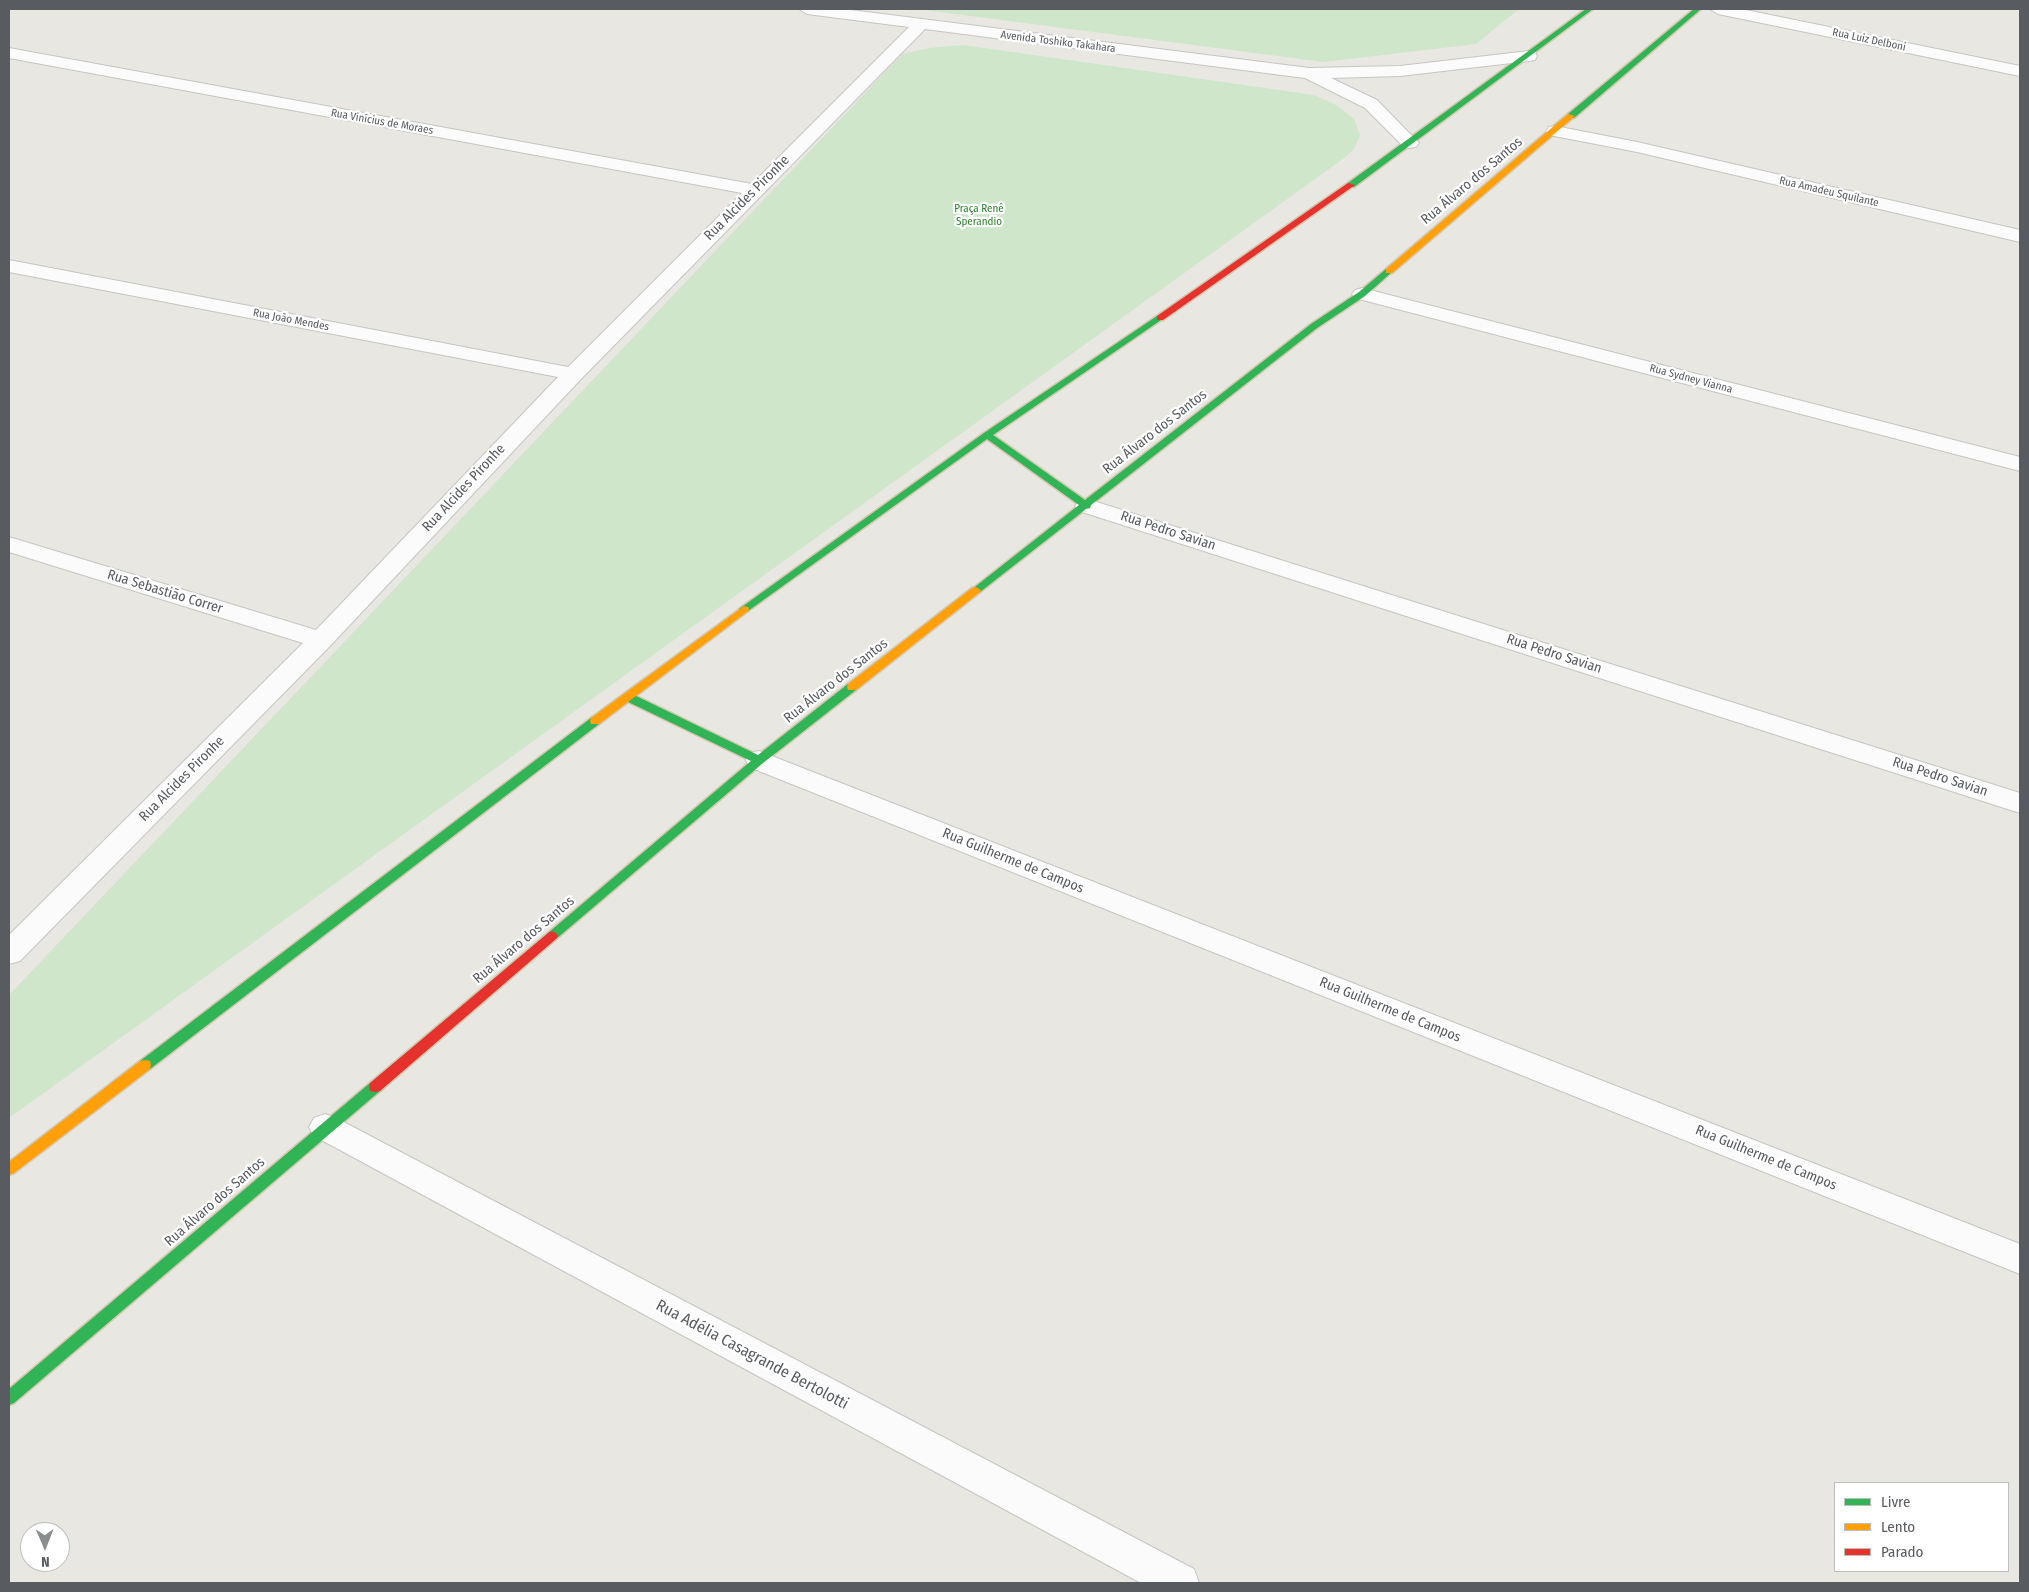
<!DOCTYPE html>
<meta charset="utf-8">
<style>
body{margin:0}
#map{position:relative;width:2029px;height:1592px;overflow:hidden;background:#e8e7e2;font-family:"Fira Sans Condensed",sans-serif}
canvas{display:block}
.frame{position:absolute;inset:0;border:10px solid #585c61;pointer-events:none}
.legend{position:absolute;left:1834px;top:1482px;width:175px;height:90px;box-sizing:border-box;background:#fff;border:1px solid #bcbec0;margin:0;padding:6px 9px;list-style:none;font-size:15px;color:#585c61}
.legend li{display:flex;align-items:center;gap:10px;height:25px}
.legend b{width:25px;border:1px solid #bcbec0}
.north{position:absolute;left:20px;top:1522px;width:50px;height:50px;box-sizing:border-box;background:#fff;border:1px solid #bcbec0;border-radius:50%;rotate:179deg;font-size:14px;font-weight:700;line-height:20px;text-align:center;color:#585c61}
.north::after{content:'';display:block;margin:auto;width:18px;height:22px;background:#8a8d8e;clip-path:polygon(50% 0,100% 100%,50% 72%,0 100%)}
</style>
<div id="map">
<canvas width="2029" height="1592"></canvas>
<div class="frame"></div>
<ul class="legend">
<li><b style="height:6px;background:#30b455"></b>Livre</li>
<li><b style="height:6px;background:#ff9f0a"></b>Lento</li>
<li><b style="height:6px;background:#e5322d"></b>Parado</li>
</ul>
<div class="north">N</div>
</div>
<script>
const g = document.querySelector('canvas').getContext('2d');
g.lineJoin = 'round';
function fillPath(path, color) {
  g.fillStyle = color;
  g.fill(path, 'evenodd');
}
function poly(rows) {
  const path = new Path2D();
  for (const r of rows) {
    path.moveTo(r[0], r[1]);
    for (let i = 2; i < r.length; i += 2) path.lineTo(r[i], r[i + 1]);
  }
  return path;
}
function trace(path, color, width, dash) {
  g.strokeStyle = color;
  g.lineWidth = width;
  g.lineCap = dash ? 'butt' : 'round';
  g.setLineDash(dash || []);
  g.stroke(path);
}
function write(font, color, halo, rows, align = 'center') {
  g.font = font + ' "Fira Sans Condensed",sans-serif';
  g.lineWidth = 4.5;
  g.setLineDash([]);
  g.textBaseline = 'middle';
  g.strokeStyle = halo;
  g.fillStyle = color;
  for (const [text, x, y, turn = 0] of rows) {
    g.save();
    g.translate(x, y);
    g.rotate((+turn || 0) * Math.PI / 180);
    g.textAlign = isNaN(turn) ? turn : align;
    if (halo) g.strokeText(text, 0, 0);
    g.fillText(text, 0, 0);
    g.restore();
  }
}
fillPath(poly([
 [917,9,1519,9,1476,44,1324,62],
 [963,45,1314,95,1338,106,1354,119,1360,135,1354,149,1347,156,9,1118,9,995,902,54,929,48]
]), '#cfe6cb');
const street = poly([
 [799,9,843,9,1309,68,1400,66,1529,51,1535,52,1537,56,1535,60,1529,61,1400,76,1331,78,1377,100,1419,143,1416,147,1410,148,1404,147,1365,108,1305,78,925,29,581,379,330,646,20,961,9,964,9,935,303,643,9,552,9,537,316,630,558,377,9,272,9,260,568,367,742,193,9,58,9,48,752,184,909,27,807,14,799,9],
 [1710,9,1741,9,2020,66,2020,76,1718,14,1710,9],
 [1555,126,1637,142,2020,230,2020,242,1637,152,1549,135,1546,131,1549,127,1555,126],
 [1362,288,2020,457,2020,471,1355,298,1352,294,1355,290,1362,288],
 [1087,499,2020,793,2020,813,1079,511,1075,506,1079,501,1087,499],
 [759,751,2020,1244,2020,1274,749,767,746,760,749,753,759,751],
 [325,1114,336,1118,1194,1569,1199,1583,1141,1583,314,1136,309,1127,314,1118,325,1114]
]);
const fast = poly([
 [1586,9,1593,9,1354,187,1348,187,1348,183,1586,9],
 [1694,9,1701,9,1574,118,1568,118,1568,114,1694,9],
 [1386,269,1393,271,1365,296,1317,328,1091,505,1090,508,1086,509,980,592,976,593,971,590,1079,505,987,439,748,611,740,611,739,609,984,433,1157,316,1163,316,1164,318,993,435,1085,500,1311,324,1359,292,1386,269],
 [852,683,857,687,856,690,763,763,556,939,548,939,546,936,548,933,751,761,624,700,623,697,624,694,632,694,758,755,848,684,852,683],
 [595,717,600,721,599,724,150,1069,145,1070,140,1069,139,1065,140,1061,591,718,595,717],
 [375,1082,380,1083,381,1087,380,1091,14,1403,9,1405,9,1389,370,1083,375,1082]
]);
const slow = poly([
 [1568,114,1575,116,1392,273,1386,273,1386,269,1568,114],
 [976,587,981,590,980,592,856,690,848,690,847,687,848,684,972,588,976,587],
 [744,606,748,607,749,609,748,611,599,724,591,724,590,721,591,718,744,606],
 [145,1060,150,1061,151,1065,150,1069,14,1173,9,1175,9,1162,140,1061,145,1060]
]);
const jam = poly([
 [1348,183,1355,185,1163,320,1157,320,1157,316,1348,183],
 [552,931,556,933,558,936,556,939,380,1091,375,1092,370,1091,369,1087,370,1083,548,933,552,931]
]);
trace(street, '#c5c5c3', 2);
trace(fast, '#d3c8ae', 3);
trace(slow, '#d3c8ae', 3);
trace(jam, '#d3c8ae', 3);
fillPath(street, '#fcfbfb');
fillPath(fast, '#30b455');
fillPath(slow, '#ff9f0a');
fillPath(jam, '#e5322d');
write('11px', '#585c61', '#fff', [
 ["Rua Luiz Delboni",1869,40,12],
 ["Avenida Toshiko Takahara",1058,42,7],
 ["Rua Vinícius de Moraes",382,122,10],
 ["Rua Amadeu Squilante",1829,192,13],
 ["Rua João Mendes",291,320,11],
 ["Rua Sydney Vianna",1691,379,15]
]);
write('11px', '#2e822f', '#fff', [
 ["Praça Renê",979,209],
 ["Sperandio",979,222]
]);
write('14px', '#585c61', '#fff', [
 ["Rua Álvaro dos Santos",1472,181,-40],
 ["Rua Alcides Pironhe",747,198,-45],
 ["Rua Álvaro dos Santos",1155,432,-38],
 ["Rua Alcides Pironhe",464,488,-47],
 ["Rua Pedro Savian",1168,531,18],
 ["Rua Sebastião Correr",165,592,17],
 ["Rua Pedro Savian",1554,654,18],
 ["Rua Álvaro dos Santos",836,681,-38],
 ["Rua Pedro Savian",1940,777,18],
 ["Rua Alcides Pironhe",182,779,-45],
 ["Rua Guilherme de Campos",1013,861,22],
 ["Rua Álvaro dos Santos",524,940,-40],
 ["Rua Guilherme de Campos",1390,1010,22],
 ["Rua Guilherme de Campos",1766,1158,22],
 ["Rua Álvaro dos Santos",215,1202,-41]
]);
write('16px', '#585c61', '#fff', [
 ["Rua Adélia Casagrande Bertolotti",752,1355,28]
]);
</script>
